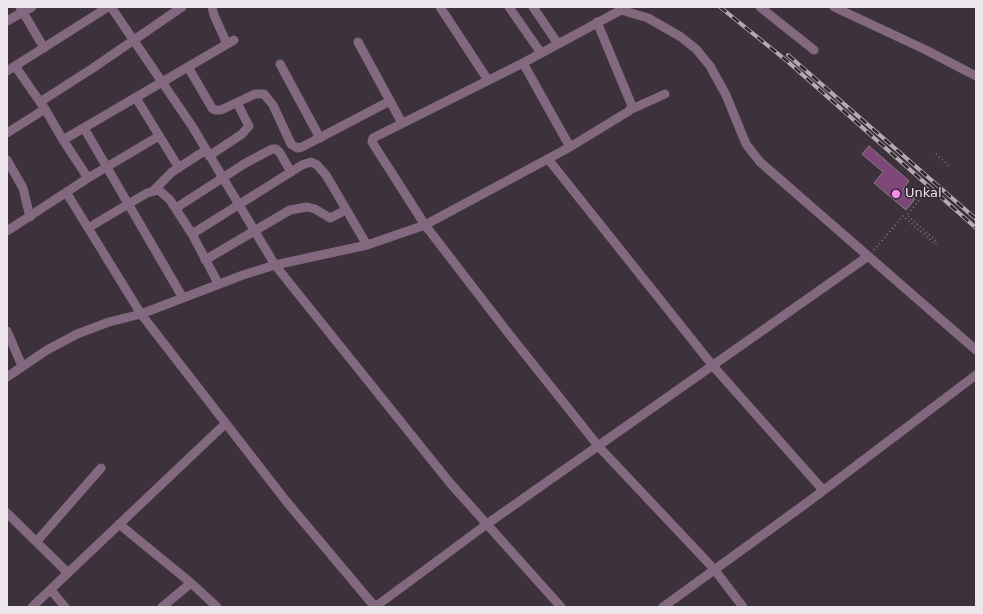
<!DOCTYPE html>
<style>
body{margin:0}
#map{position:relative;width:983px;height:614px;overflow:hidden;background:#3d323b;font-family:"DejaVu Sans",sans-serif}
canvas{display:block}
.frame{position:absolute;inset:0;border:8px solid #ede6ec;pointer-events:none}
</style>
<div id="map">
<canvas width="983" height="614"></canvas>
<div class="frame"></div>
</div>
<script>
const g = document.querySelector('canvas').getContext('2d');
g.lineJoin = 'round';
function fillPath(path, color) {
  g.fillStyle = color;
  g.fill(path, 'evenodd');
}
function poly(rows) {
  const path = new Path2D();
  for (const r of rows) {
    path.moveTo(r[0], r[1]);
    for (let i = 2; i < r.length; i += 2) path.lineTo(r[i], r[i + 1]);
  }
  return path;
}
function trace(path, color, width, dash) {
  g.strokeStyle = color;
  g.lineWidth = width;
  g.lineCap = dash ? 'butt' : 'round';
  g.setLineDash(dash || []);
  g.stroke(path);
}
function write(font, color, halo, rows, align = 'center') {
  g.font = font + ' "DejaVu Sans",sans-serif';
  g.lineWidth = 3;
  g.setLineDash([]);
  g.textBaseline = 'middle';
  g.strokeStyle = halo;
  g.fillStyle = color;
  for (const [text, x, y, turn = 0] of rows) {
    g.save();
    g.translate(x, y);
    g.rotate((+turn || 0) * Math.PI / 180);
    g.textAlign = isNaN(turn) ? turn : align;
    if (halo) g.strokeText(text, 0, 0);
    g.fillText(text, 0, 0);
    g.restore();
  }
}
const building = poly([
 [869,146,909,181,903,189,915,199,906,210,874,183,883,172,862,154,869,146]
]);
fillPath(building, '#7d4778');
trace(building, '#887b86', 1);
trace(poly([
 [936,154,949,166],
 [874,250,903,216,935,244,937,242,907,215,921,198,907,187]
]), '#8b8289', 1.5, [1, 3]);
trace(poly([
 [20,7,44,48],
 [111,7,192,126,275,265,450,483,561,607],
 [212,7,214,15,227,44],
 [440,7,488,80],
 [509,7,541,53],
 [533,7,558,44],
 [760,7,814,50],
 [834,7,926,50,976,76],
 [7,21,32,7],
 [358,42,402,123],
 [523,63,570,147],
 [280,64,320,138],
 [15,66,45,109,63,140,88,178],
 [188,67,212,108,215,110,221,110,255,94,264,94,273,105,291,144,297,148,302,147,390,101],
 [7,71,108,7],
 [136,98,179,168],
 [40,102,93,68,182,7],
 [632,109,665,94],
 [84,128,183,298],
 [7,133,45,109],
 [63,140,234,40],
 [209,156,242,134,249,126,237,103],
 [548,159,713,366,823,490],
 [7,160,23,188,30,217],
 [154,190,172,172,206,150],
 [66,192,141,314,286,501,375,607],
 [176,208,244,164,272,149,276,149,280,153,291,172],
 [88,228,147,193,159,190,170,200,192,234,218,283],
 [7,231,88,178,159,136],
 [192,234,302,165,311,162,317,165,326,175,367,245],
 [205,260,290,210,307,207,315,209,330,218,346,210],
 [7,331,22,366],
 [7,377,47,350,77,334,109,322,141,314,243,275,275,265,367,245,425,225,570,147,629,111,632,106,597,22],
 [7,513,68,573],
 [119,524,191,583,217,607],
 [37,541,101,468],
 [51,590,65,607],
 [32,607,225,424],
 [162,607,191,583],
 [375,607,487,524,867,257],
 [663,607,808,502,976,375],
 [743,607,714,569,599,447,509,334,425,225,372,142,373,138,523,63,621,10,648,18,681,37,696,49,710,66,726,95,746,144,760,162,976,350]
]), '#83697f', 9);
const rail = poly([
 [720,7,787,61,976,228],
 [788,55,976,219]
]);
trace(rail, '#b4abb2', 4);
trace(rail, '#332831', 2.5, [8]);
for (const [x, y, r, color] of [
 [896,194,5,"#f788ec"]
]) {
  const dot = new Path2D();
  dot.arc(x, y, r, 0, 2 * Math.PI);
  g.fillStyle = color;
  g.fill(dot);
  trace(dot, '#332831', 1.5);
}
write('13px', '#ede6ec', '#332831', [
 ["Unkal",905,194]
], 'left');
</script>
